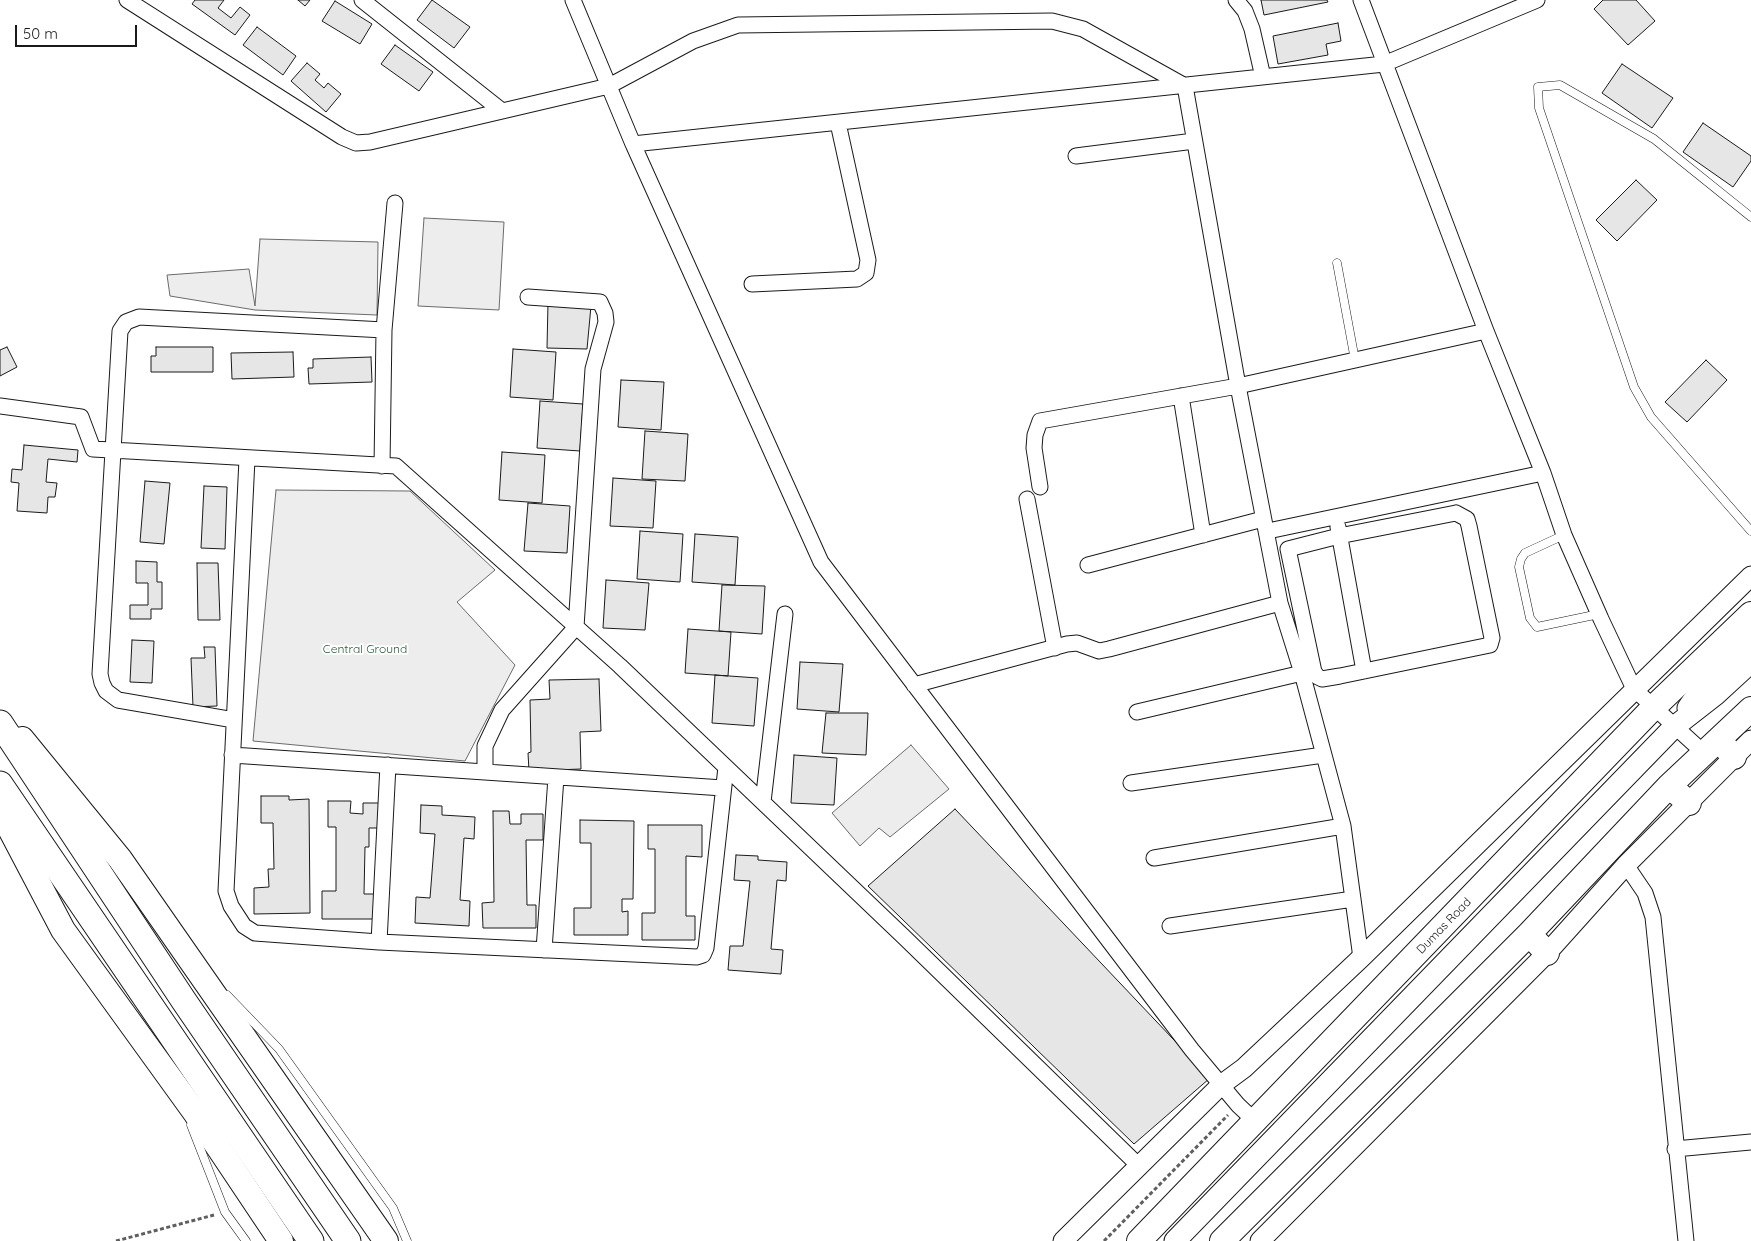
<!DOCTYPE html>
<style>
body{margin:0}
#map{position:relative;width:1751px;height:1241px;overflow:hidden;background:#fff;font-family:Quicksand,sans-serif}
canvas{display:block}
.scale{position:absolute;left:15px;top:25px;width:122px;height:22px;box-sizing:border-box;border:2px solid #1a1a1a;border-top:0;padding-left:6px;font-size:15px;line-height:18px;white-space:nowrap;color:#1a1a1a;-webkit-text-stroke:4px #fff;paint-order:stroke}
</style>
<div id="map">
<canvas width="1751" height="1241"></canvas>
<div class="scale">50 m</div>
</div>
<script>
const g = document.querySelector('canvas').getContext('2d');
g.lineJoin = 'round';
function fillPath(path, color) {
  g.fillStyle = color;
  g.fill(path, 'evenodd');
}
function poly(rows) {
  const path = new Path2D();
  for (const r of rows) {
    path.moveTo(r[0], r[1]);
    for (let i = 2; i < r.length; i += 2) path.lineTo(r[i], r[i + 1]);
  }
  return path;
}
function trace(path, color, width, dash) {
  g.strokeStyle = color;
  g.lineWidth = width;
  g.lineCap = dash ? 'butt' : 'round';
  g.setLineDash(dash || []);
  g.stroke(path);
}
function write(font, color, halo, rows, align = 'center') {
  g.font = font + ' Quicksand,sans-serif';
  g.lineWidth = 4;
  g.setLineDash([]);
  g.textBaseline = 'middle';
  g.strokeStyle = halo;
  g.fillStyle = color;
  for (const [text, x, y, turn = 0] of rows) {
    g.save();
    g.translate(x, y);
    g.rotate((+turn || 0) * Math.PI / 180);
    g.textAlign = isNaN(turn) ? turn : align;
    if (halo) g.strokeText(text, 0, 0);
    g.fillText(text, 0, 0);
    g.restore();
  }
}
const built = poly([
 [424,218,504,222,499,310,418,306,424,218],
 [260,239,378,242,377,315,255,310,170,296,167,275,249,269,255,306,260,239],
 [276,490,410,491,495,570,457,602,515,665,465,761,253,741,276,490],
 [911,745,949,789,890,837,879,828,860,846,832,813,911,745]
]);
fillPath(built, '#ededed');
trace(built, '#6a6a6a', 1);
const building = poly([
 [195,0,224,0,218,8,231,18,240,7,250,15,235,35,192,4,195,0],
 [298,0,310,0,305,6,298,0],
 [432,0,470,27,454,48,417,20,432,0],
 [1261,0,1327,0,1328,2,1264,15,1261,0],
 [1603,0,1636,0,1655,21,1628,45,1594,9,1603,0],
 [335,1,372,24,360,44,322,21,335,1],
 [1338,23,1341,41,1326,44,1328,55,1278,64,1273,36,1338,23],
 [257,27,296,56,283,75,243,45,257,27],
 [395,45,433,72,419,91,381,64,395,45],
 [307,63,320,74,315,80,324,88,328,83,341,94,326,112,291,81,307,63],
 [1622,64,1673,98,1652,128,1602,93,1622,64],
 [1703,123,1751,156,1751,161,1733,187,1683,152,1703,123],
 [1636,180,1657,200,1617,241,1596,220,1636,180],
 [548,303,591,306,587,349,547,348,548,303],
 [7,347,17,367,0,376,0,350,7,347],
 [156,347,213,347,213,372,151,372,151,356,156,356,156,347],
 [513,349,556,352,553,400,510,397,513,349],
 [293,352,294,377,232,379,231,353,293,352],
 [371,357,372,382,309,384,308,368,313,368,313,359,371,357],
 [1706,360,1727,380,1687,422,1665,402,1706,360],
 [621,380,664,382,661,430,618,427,621,380],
 [540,401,583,404,580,451,537,448,540,401],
 [645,431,688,434,685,481,642,479,645,431],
 [24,445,78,450,77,462,48,459,46,482,57,483,55,497,48,497,47,513,17,511,19,483,11,482,12,469,22,470,24,445],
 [502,452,545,455,542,503,499,500,502,452],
 [613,478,656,481,653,528,610,526,613,478],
 [145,481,170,483,164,544,140,542,145,481],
 [204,486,227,487,225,549,201,548,204,486],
 [528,503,570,506,567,553,524,551,528,503],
 [640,531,683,534,680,582,637,579,640,531],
 [695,534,738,537,735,585,692,582,695,534],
 [136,561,157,562,157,582,162,582,162,609,151,609,151,619,130,619,130,605,148,605,148,583,136,583,136,561],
 [197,563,218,563,220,620,198,620,197,563],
 [606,580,649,583,645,630,603,628,606,580],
 [722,585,765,586,762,634,719,631,722,585],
 [688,629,731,632,728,676,685,673,688,629],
 [132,640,154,641,152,683,130,682,132,640],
 [204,647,215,647,217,706,193,707,191,658,205,658,204,647],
 [800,662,843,664,839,712,797,709,800,662],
 [715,675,758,678,754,726,712,723,715,675],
 [599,679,601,731,580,732,581,769,529,771,528,753,531,752,530,700,550,699,549,680,599,679],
 [826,713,868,713,866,755,822,753,826,713],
 [794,755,837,758,834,805,791,803,794,755],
 [261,796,289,796,289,800,309,799,310,913,254,914,254,888,269,887,268,869,274,869,273,823,261,823,261,796],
 [328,801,351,801,350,813,363,814,363,803,383,803,382,828,369,828,369,847,365,847,364,894,377,894,377,919,322,919,322,891,336,891,336,827,328,827,328,801],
 [421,805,442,806,442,815,475,817,474,839,464,838,460,900,470,901,469,926,415,923,416,897,430,898,435,834,420,833,421,805],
 [955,809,1210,1078,1134,1144,868,886,955,809],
 [493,811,509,811,510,824,521,824,521,814,543,814,543,840,526,840,527,905,536,905,536,928,483,928,482,903,494,902,493,811],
 [580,820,634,821,633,899,622,899,622,912,628,911,628,935,574,935,574,908,591,908,591,843,580,843,580,820],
 [648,825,702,825,702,857,686,856,686,916,695,916,695,940,642,940,642,913,655,913,655,849,648,849,648,825],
 [736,855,758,856,758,860,787,862,786,881,777,880,771,949,783,950,781,974,728,970,730,946,743,946,750,881,734,880,736,855]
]);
fillPath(building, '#e6e6e6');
trace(building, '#1a1a1a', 1);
const service = poly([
 [1751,217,1654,139,1560,85,1538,87,1539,108,1634,387,1651,417,1751,531],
 [1337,263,1355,360],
 [1564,535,1525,553,1521,559,1519,567,1530,618,1537,627,1599,614],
 [227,995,279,1049,393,1208,407,1241],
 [191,1125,225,1212,246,1241]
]);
const minor = poly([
 [127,0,342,137,356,143,370,142,609,86,693,41,738,25,1052,21,1083,29,1185,86,1238,386,1280,603,1302,673,1343,826,1361,958],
 [362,0,502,111],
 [573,0,633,144,821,562,1192,1050,1238,1105,1256,1122],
 [1236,0,1245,11,1252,29,1263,77],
 [1361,0,1486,331,1543,473,1564,535,1601,619,1634,689,1704,753],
 [633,144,1384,64,1537,0],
 [1076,156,1194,141],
 [752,284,857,279,866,273,868,260,838,123],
 [384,330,395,203],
 [1181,396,1203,535],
 [0,406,81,417,93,449,396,466,620,666,905,938,1138,1165],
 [247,459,226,891,231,906,244,926,255,933,379,942,697,957,703,955,706,948,726,767],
 [1040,487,1034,448,1035,435,1040,421,1238,386,1486,331],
 [1027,499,1055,648],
 [1456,513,1467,519,1469,526,1492,638,1490,645,1340,676,1322,679,1318,677,1314,672,1288,549,1339,536,1456,513],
 [1338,527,1364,671],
 [1268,531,1543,473],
 [1088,565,1263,519],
 [914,685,1067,644,1077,643,1099,651,1109,649,1280,603],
 [1137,712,1302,673],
 [234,720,118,700,106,691,102,683,100,674,120,331,126,322,139,317,384,330,382,466],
 [232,755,723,788],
 [485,772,485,746,502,710,576,627,593,369,606,322,605,313,600,302,528,297],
 [1131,783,1323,755],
 [763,802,785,614],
 [1154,858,1343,826],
 [1626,865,1645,893,1653,917,1686,1241],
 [1170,926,1353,899],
 [379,942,388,765],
 [544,950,556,777],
 [1675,1149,1751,1142]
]);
const tertiary = poly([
 [1063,1241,1221,1085,1244,1068,1361,958,1751,576],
 [1260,1241,1547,953,1626,865,1751,740]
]);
const secondary = poly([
 [1688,708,1704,685,1751,640],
 [1175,1241,1674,727,1715,695,1751,662]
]);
const primary = poly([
 [22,739,120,859,386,1241],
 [1719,740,1734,757],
 [1669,786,1689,803],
 [0,810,63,930,196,1114,281,1241],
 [1529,934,1547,953],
 [1139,1241,1653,708,1751,614],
 [1222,1241,1529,934,1669,786,1751,709]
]);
const trunk = poly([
 [0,723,184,1001,348,1241],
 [0,784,311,1241]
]);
trace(service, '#1a1a1a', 9);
trace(minor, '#1a1a1a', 17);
trace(tertiary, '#1a1a1a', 21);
trace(secondary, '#1a1a1a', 23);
trace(primary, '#1a1a1a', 26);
trace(trunk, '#1a1a1a', 27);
trace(poly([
 [116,1241,214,1215],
 [1104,1241,1228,1115]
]), '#5f5f5f', 3, [4, 2.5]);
trace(service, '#fff', 8);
trace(minor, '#fff', 15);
trace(tertiary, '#fff', 19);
trace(secondary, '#fff', 21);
trace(primary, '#fff', 24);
trace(trunk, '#fff', 25);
write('12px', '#2b5a34', '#fff', [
 ["Central Ground",365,649]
]);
write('12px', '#1a1a1a', '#fff', [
 ["Dumas Road",1444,926,-46]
]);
</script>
